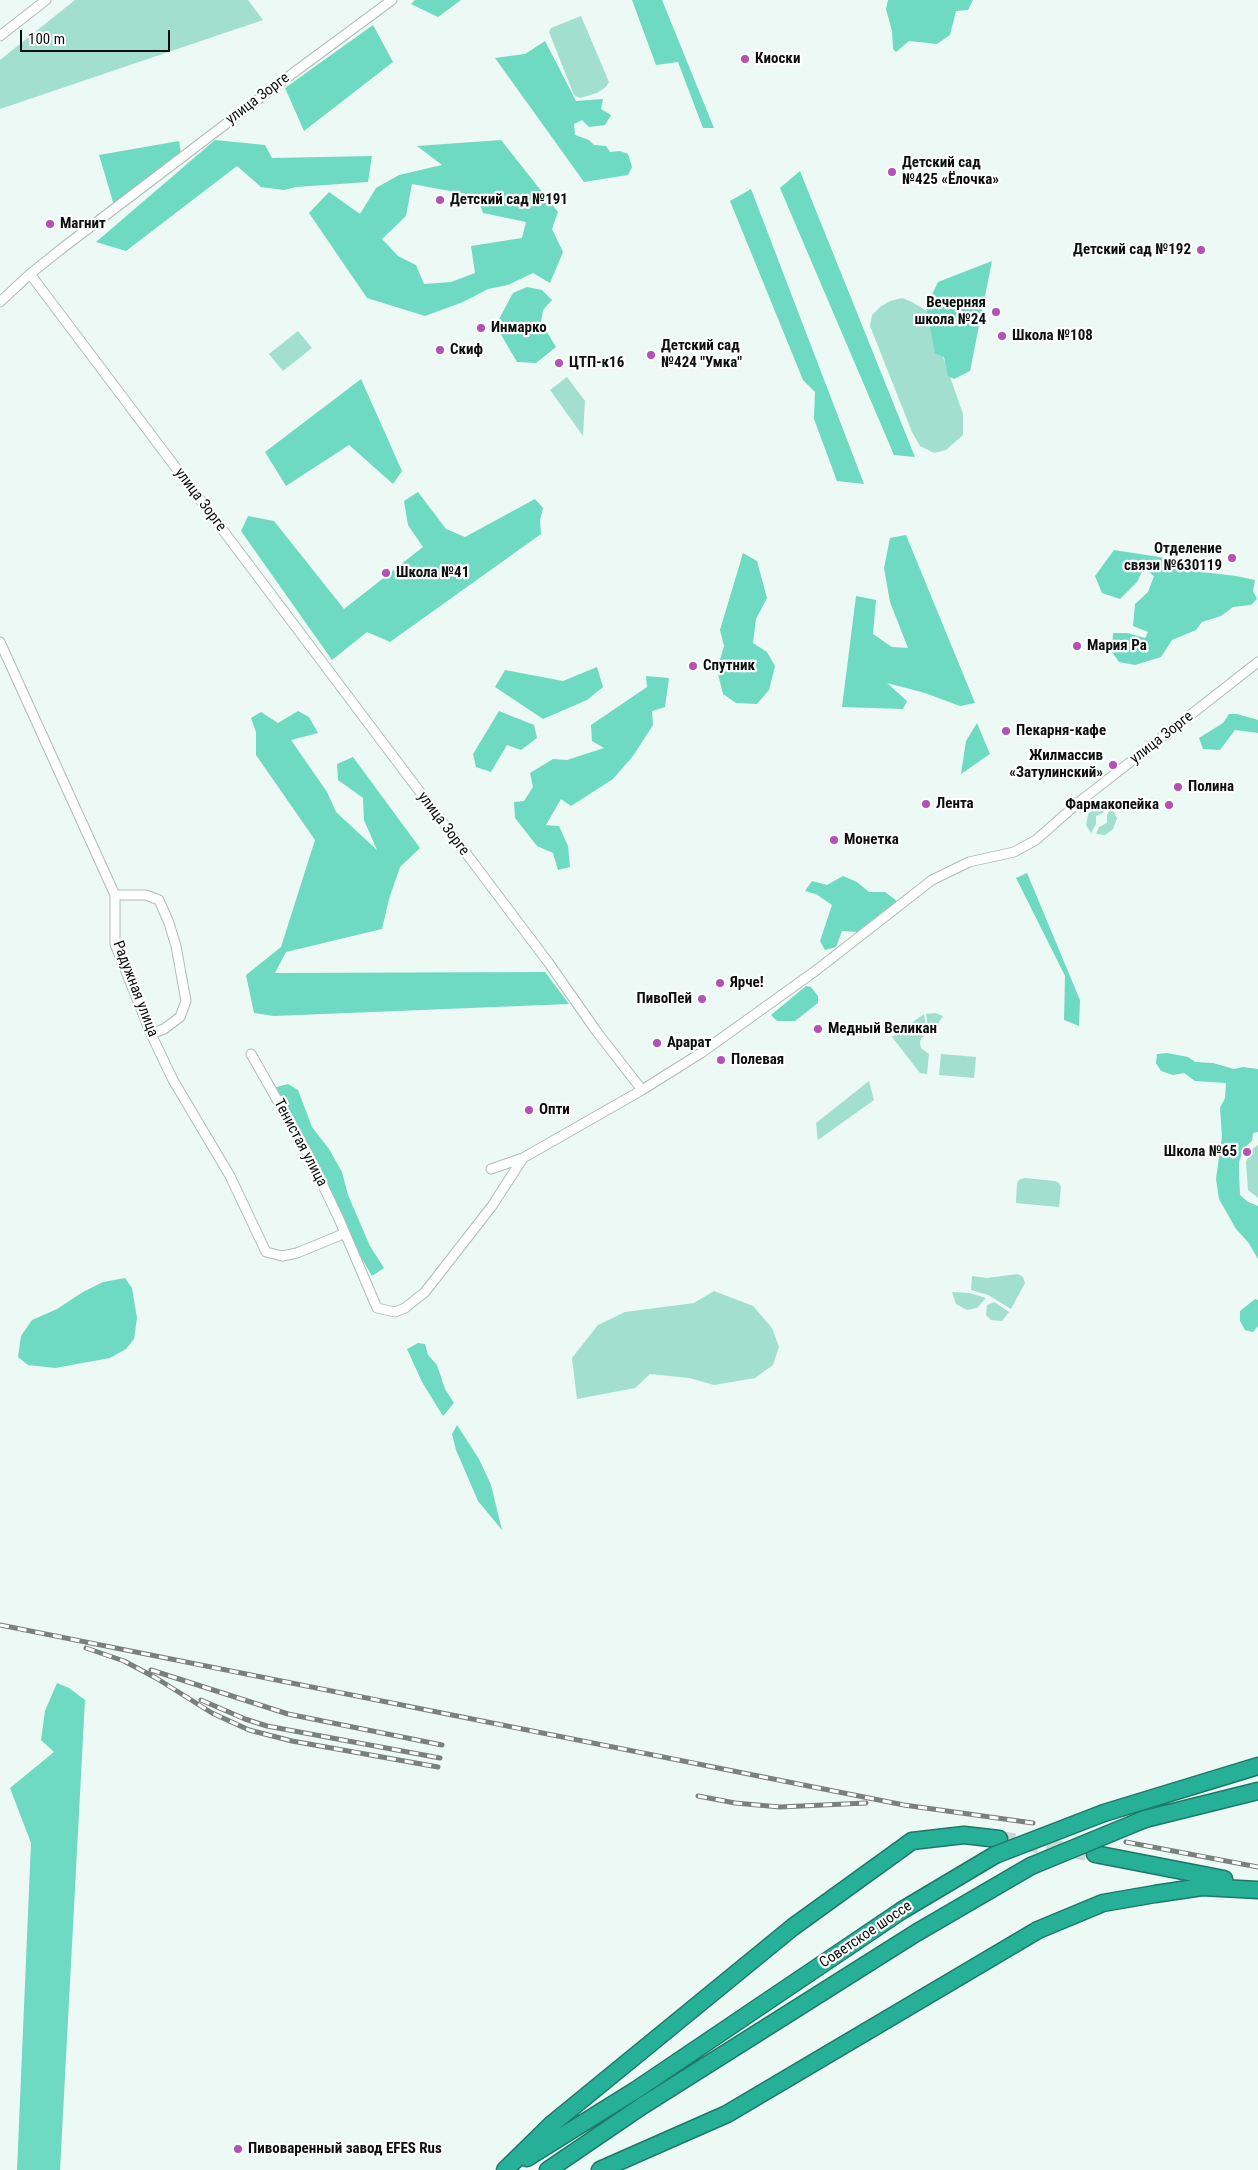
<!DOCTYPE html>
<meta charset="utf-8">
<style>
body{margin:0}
#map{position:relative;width:1258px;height:2170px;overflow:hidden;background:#ecf9f5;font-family:"Roboto Condensed",sans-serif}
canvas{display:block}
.scale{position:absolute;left:20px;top:30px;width:150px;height:22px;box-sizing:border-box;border:2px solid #0b0f0e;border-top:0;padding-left:6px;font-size:15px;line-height:18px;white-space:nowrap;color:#0b0f0e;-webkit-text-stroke:4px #fff;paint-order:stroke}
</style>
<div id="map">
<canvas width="1258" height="2170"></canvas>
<div class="scale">100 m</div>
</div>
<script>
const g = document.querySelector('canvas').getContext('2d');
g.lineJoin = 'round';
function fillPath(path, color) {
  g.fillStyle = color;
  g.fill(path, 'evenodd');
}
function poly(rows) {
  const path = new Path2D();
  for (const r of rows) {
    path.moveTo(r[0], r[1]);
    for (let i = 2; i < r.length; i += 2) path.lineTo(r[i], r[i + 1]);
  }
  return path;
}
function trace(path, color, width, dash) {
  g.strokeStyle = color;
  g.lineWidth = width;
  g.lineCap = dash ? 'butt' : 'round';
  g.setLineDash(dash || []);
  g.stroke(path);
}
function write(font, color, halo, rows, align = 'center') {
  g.font = font + ' "Roboto Condensed",sans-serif';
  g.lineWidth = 4.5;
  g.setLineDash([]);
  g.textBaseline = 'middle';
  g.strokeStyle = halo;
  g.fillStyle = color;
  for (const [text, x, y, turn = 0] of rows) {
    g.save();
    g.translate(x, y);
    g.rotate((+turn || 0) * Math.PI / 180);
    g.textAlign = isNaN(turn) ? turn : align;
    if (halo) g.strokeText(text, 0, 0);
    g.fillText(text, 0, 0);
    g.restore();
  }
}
fillPath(poly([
 [75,0,248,0,263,20,0,109,0,60],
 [581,16,609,82,606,87,597,93,580,98,574,95,549,32,551,28],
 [902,298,912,302,927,311,963,414,963,435,946,450,934,453,920,446,912,432,870,326,872,315,880,307,890,301],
 [298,331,312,348,283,371,269,354],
 [567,377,585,401,583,436,550,390],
 [1101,804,1108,805,1103,813,1096,816,1096,824,1091,833,1086,825,1088,814,1096,806],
 [1111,807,1117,818,1113,829,1105,835,1096,834,1099,827,1107,823,1107,815],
 [935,1013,943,1016,933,1032,929,1032,926,1014],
 [924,1014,927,1033,921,1038,920,1043,921,1048,929,1054,927,1074,920,1073,892,1037],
 [941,1054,976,1057,974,1078,939,1075],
 [869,1081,874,1100,818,1140,816,1123],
 [1258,1145,1258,1198,1248,1190,1246,1162,1251,1150],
 [1024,1178,1055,1181,1059,1183,1061,1187,1059,1207,1016,1203,1017,1183,1019,1180],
 [1018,1274,1023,1277,1025,1283,1011,1309,988,1295,971,1290,972,1276,987,1278],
 [714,1291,753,1306,772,1328,779,1347,773,1365,755,1378,714,1385,689,1378,650,1374,635,1388,577,1399,572,1358,598,1325,625,1312,694,1303],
 [952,1292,970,1293,986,1298,977,1308,967,1310,956,1304],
 [994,1302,1009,1312,1002,1321,991,1320,986,1315,987,1305]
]), '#a2dfcf');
fillPath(poly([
 [415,0,461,0,438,17,411,4],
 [632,0,662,0,714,128,703,128,678,62,656,65],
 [888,0,973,0,968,10,956,11,950,35,937,44,909,41,896,52,893,49,892,31,886,9],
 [373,25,393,62,304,131,285,88],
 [545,41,576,101,603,99,601,109,611,115,605,125,589,127,582,120,574,124,575,135,589,140,594,145,606,146,610,152,620,151,628,154,632,167,628,175,584,182,495,58,525,54],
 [215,140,265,145,272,158,372,156,368,182,296,187,284,190,261,187,237,166,126,251,96,242],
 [501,140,558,212,552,229,563,252,550,283,533,273,508,285,488,289,463,302,425,316,367,298,309,213,329,192,360,214,376,188,399,175,442,165,417,146],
 [412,184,477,196,483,213,526,222,522,238,471,246,475,273,451,282,424,284,416,265,398,256,382,239,406,216],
 [179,141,182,160,114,205,99,155],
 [800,171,915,457,894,455,780,188],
 [751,189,864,484,837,481,814,419,815,392,803,380,730,201],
 [992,261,970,371,954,379,948,376,944,357,935,353,926,307,938,282],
 [527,287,542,290,552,300,543,310,541,322,556,347,536,363,517,362,500,333,499,319,513,293],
 [361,379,402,471,393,484,349,445,286,486,265,452],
 [418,492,446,529,465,537,535,499,543,508,540,520,541,534,390,642,367,632,332,660,241,531,248,516,274,521,344,609,423,547,408,525,404,501],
 [906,535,975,703,960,706,925,693,887,683,907,701,903,709,842,707,856,596,876,600,873,634,892,647,908,648,890,602,884,568,890,538],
 [1114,550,1172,559,1193,571,1236,576,1255,580,1253,591,1257,599,1251,605,1233,607,1221,616,1202,622,1196,630,1172,640,1161,657,1135,665,1119,662,1112,652,1113,633,1127,633,1145,638,1148,632,1133,626,1135,604,1148,592,1154,576,1144,568,1137,582,1120,599,1102,593,1095,576],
 [743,553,757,561,767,598,756,619,753,643,767,652,775,666,769,690,757,704,736,703,723,694,717,670,724,646,720,630],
 [597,667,603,687,587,700,543,719,495,687,505,670,563,681],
 [646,676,669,678,665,707,652,711,653,725,633,756,613,779,571,806,561,799,546,825,559,826,568,846,570,867,558,870,553,853,537,846,515,818,514,802,524,801,533,787,530,773,553,759,567,760,604,748,592,741,591,725,647,687],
 [298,711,309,717,318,733,291,740,327,792,336,812,377,850,364,820,363,798,338,780,337,764,353,757,420,848,400,867,389,899,382,929,286,952,275,973,545,972,569,1004,274,1016,254,1013,246,975,281,947,315,840,256,755,256,732,251,718,261,712,278,723],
 [499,711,534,725,537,738,521,750,507,745,491,772,476,767,473,754],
 [1229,714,1237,714,1258,720,1258,733,1235,730,1220,750,1203,749,1199,738,1223,723],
 [977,723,990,754,961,774,966,741],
 [1027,873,1080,1000,1079,1026,1064,1020,1065,976,1016,878],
 [843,876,857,882,869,892,885,892,897,901,857,932,842,931,836,947,825,950,820,941,832,905,816,894,805,891,812,881,827,885],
 [806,986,811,987,818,996,818,1003,795,1021,777,1021,771,1015],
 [1167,1053,1188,1057,1195,1062,1213,1063,1234,1069,1243,1067,1258,1069,1258,1132,1253,1133,1252,1141,1244,1148,1239,1162,1239,1173,1240,1195,1248,1202,1258,1206,1258,1259,1248,1242,1236,1229,1219,1199,1216,1179,1222,1136,1220,1108,1225,1098,1226,1083,1195,1081,1184,1073,1173,1075,1161,1071,1156,1063,1157,1054],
 [288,1084,298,1090,312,1127,329,1149,342,1172,348,1195,370,1246,384,1268,372,1276,339,1219,273,1088],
 [125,1278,132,1288,137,1318,134,1339,126,1349,110,1358,55,1368,28,1365,18,1357,21,1336,32,1320,57,1309,83,1292,103,1282],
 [1255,1299,1258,1300,1258,1326,1253,1332,1245,1330,1240,1321,1240,1311],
 [418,1343,425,1344,428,1355,437,1365,445,1389,454,1403,443,1416,422,1382,407,1349],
 [457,1425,479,1459,491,1485,502,1530,478,1501,456,1450,452,1434],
 [57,1683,69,1688,85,1700,60,2170,17,2170,31,1843,10,1788,54,1752,41,1740,45,1711]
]), '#6edac2');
trace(poly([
 [999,1839,1095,1854]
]), '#cad6d2', 16, [16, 8]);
const street = poly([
 [0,36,46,0],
 [30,274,548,962,597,1032,642,1090],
 [0,302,30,274,60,250,277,85,392,0],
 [0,642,115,895,115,944,151,1034,173,1080,230,1176,266,1252,282,1256,297,1253,343,1234],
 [115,895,146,895,159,900,169,923,176,946,186,1001,180,1017,164,1029,151,1034],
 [251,1054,308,1154,339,1219,377,1308,395,1312,405,1308,425,1292,492,1206,523,1158],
 [491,1169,523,1158,642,1090,701,1053,818,969,932,880,969,862,1014,852,1036,840,1079,802,1258,662]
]);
const highway = poly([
 [1104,1813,1258,1766],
 [1145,1819,1258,1791],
 [1095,1854,1224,1879],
 [527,2158,636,2090,901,1911,995,1855],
 [505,2170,552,2124,793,1927,912,1841,964,1835,999,1839],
 [548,2170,642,2106,916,1933,1031,1866],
 [600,2170,727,2114,1038,1930,1103,1903,1155,1894,1202,1887,1258,1890]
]);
trace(street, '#b0bcb9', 11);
trace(highway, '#1d7867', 19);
trace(street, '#fff', 9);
trace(highway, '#26b097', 16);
const rail = poly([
 [0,1625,904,1805,1033,1823],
 [86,1648,124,1661,156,1678,212,1713,249,1730,292,1741,438,1767],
 [151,1670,288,1714,442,1745],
 [201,1700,245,1719,267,1726,440,1758],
 [698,1796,735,1803,780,1807,866,1803],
 [1126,1842,1258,1867]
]);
trace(rail, '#79817f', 5);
trace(rail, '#fff', 3, [9]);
const highwayBridge = poly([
 [995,1855,1104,1813],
 [1031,1866,1145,1819]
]);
trace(highwayBridge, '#1d7867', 19, []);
trace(highwayBridge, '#26b097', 16);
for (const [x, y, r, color] of [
 [745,59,5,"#b550b6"],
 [892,172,5,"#b550b6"],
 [440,200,5,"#b550b6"],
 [50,224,5,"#b550b6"],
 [1201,250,5,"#b550b6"],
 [996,312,5,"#b550b6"],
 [481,328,5,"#b550b6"],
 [1002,336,5,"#b550b6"],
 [440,350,5,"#b550b6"],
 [651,355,5,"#b550b6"],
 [559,363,5,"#b550b6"],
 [1232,558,5,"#b550b6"],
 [386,573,5,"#b550b6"],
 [1077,646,5,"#b550b6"],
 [693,666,5,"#b550b6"],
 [1006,731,5,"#b550b6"],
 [1113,765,5,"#b550b6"],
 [1178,787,5,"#b550b6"],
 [926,804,5,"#b550b6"],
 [1169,805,5,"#b550b6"],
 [834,840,5,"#b550b6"],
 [720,983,5,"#b550b6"],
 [702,999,5,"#b550b6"],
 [818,1029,5,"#b550b6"],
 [657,1043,5,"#b550b6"],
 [721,1060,5,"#b550b6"],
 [529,1110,5,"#b550b6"],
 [1247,1152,5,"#b550b6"],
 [238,2149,5,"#b550b6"]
]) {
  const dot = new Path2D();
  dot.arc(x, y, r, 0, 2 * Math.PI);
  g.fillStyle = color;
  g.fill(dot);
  trace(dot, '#fff', 2);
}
write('bold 15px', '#0b0f0e', '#fff', [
 ["Киоски",755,59],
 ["Детский сад",902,163],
 ["№425 «Ёлочка»",902,180],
 ["Детский сад №191",450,200],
 ["Магнит",60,224],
 ["Детский сад №192",1191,250,"right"],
 ["Вечерняя",986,303,"right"],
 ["школа №24",986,320,"right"],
 ["Инмарко",491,328],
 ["Школа №108",1012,336],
 ["Детский сад",661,346],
 ["№424 \"Умка\"",661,363],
 ["Скиф",450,350],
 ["ЦТП-к16",569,363],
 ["Отделение",1222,549,"right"],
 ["связи №630119",1222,566,"right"],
 ["Школа №41",396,573],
 ["Мария Ра",1087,646],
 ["Спутник",703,666],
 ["Пекарня-кафе",1016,731],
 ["Жилмассив",1103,756,"right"],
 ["«Затулинский»",1103,773,"right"],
 ["Полина",1188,787],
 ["Лента",936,804],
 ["Фармакопейка",1159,805,"right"],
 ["Монетка",844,840],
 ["Ярче!",730,983],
 ["ПивоПей",692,999,"right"],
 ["Медный Великан",828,1029],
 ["Арарат",667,1043],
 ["Полевая",731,1060],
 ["Опти",539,1110],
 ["Школа №65",1237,1152,"right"],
 ["Пивоваренный завод EFES Rus",248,2149]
], 'left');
write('15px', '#0b0f0e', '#fff', [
 ["улица Зорге",258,99,-37],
 ["улица Зорге",200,500,53],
 ["улица Зорге",1162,738,-38],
 ["улица Зорге",443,824,53],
 ["Радужная улица",135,989,69],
 ["Тенистая улица",300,1143,62],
 ["Советское шоссе",866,1935,-34]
]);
</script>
